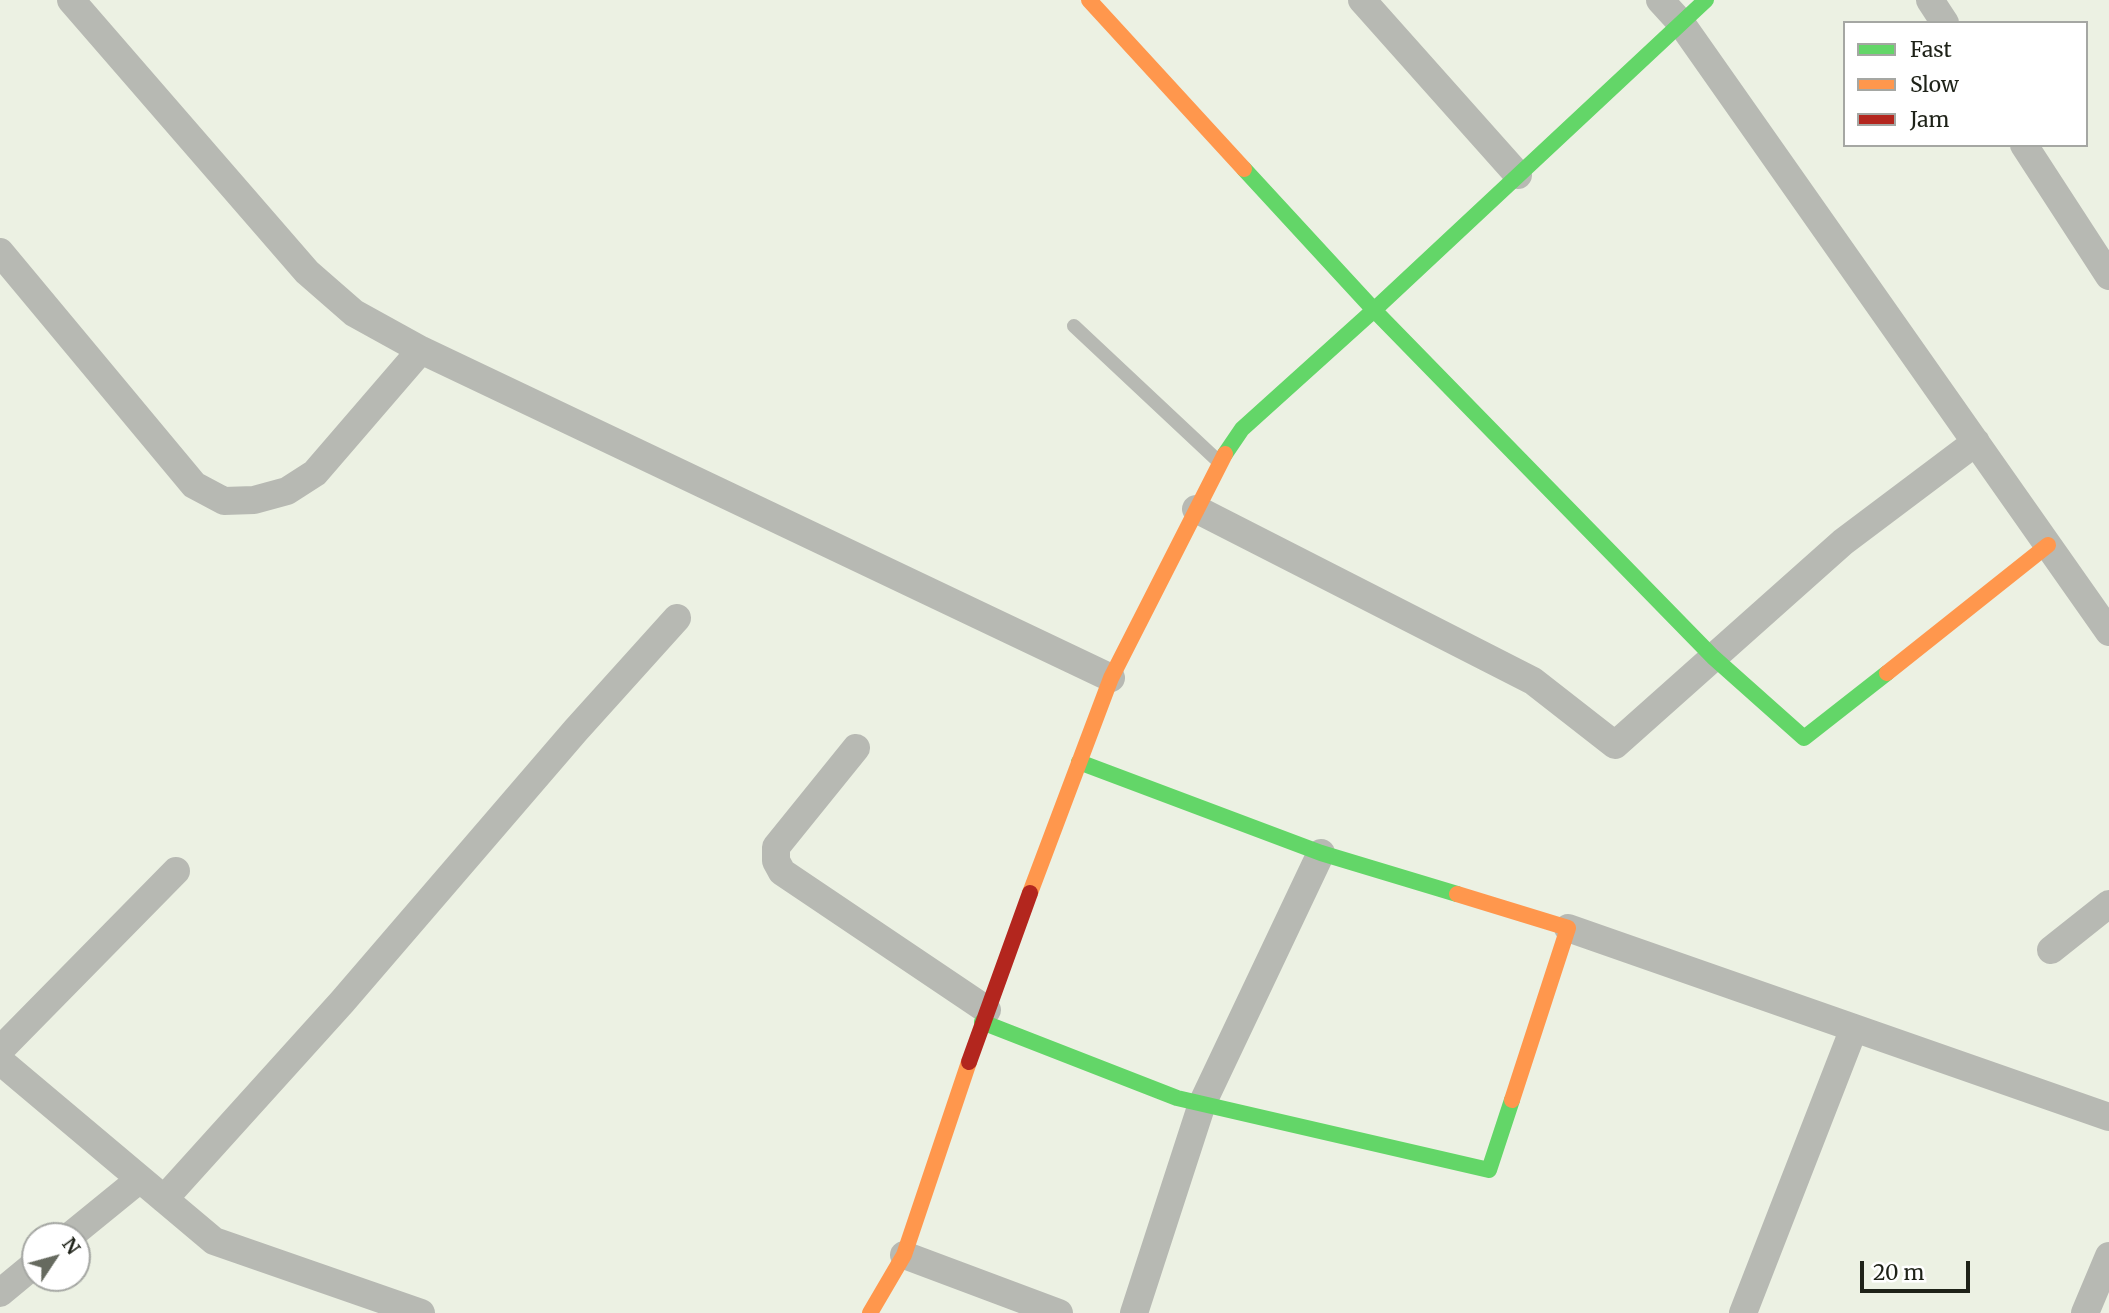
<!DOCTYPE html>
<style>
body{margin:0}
#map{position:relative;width:2109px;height:1313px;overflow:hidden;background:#ecf1e3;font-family:Merriweather,serif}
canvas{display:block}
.legend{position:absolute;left:1843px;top:21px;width:245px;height:126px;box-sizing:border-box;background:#fff;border:2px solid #a5a7a3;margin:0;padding:9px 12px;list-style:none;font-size:21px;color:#1e2218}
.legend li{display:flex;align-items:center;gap:14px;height:35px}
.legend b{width:35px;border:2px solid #a5a7a3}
.north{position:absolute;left:21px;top:1222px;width:70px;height:70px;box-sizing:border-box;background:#fff;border:2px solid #a5a7a3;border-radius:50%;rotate:54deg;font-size:19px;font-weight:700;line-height:28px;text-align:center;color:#1e2218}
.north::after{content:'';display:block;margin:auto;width:24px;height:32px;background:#666a5f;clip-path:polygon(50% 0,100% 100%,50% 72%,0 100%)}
.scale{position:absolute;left:1860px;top:1261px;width:110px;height:32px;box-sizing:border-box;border:4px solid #1e2218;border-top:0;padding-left:9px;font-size:21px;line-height:24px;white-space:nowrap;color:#1e2218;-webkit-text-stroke:5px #fff;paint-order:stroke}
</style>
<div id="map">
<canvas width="2109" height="1313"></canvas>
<ul class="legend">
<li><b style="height:9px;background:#63d668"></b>Fast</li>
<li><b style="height:9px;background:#ff974d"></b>Slow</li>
<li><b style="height:9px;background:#b3261e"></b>Jam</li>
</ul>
<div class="north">N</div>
<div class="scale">20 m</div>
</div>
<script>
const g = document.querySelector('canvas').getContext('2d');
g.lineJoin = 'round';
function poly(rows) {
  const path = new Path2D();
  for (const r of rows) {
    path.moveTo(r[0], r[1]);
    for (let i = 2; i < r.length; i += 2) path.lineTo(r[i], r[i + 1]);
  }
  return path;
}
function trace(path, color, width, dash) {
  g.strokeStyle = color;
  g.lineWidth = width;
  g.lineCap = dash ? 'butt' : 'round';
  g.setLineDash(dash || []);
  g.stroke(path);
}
trace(poly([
 [1074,326,1218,461]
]), '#b7b9b3', 14);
trace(poly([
 [71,0,307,272,354,313,421,350,1111,678],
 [1362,0,1518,175],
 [1660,0,1681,23,2109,632],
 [1930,0,1945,23],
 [2024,145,2109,276],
 [0,252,194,485,224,501,254,500,287,491,315,473,421,350],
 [1196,509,1533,681,1615,745,1843,542,1976,442],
 [856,748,776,847,776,861,782,872,987,1010],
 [1568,928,2109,1117],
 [2051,950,2109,904],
 [0,1050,176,871],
 [0,1061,214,1241,421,1313],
 [164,1199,342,1002,576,730,677,618],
 [70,1236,140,1179],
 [904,1255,1059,1313],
 [0,1293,35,1264],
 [1134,1313,1202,1104,1321,853],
 [1743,1313,1854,1028],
 [2085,1313,2109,1256]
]), '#b7b9b3', 28);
trace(poly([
 [1244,169,1374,310,1713,657,1804,738,1887,673],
 [1225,454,1242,429,1374,310,1706,0],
 [1079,762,1321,853,1457,894],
 [982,1022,1177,1098,1489,1170,1512,1100]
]), '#63d668', 16);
trace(poly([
 [1089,0,1244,169],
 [1887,673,2048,545],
 [1030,893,1111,678,1225,454],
 [1457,894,1568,928,1512,1100],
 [870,1313,904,1255,969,1062]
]), '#ff974d', 16);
trace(poly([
 [969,1062,1030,893]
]), '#b3261e', 16);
</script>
